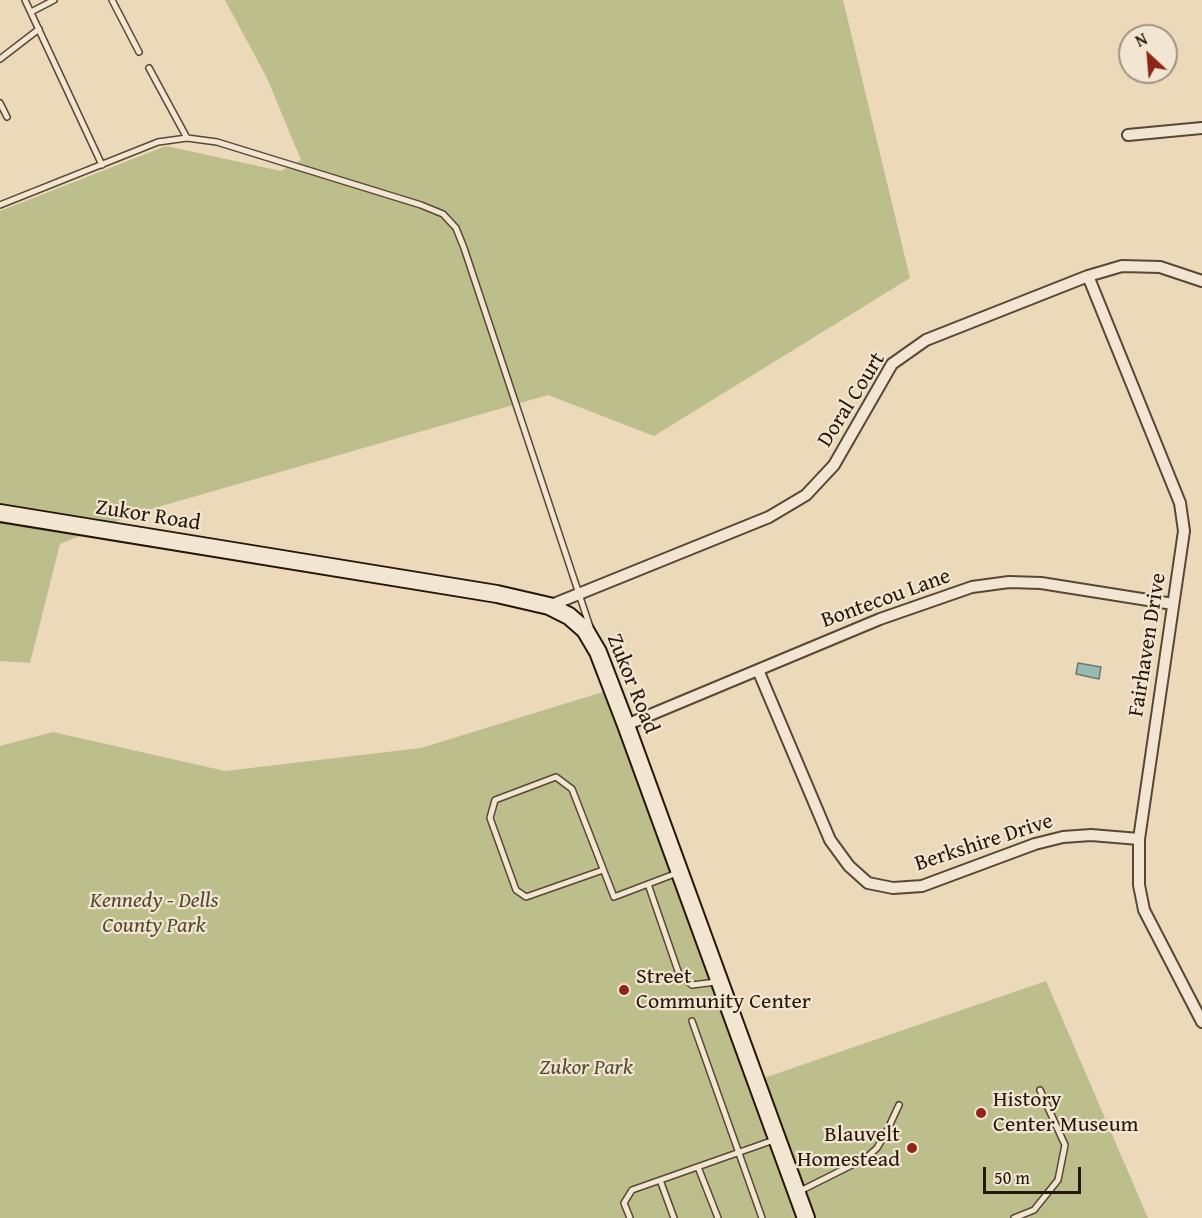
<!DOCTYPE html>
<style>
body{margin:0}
#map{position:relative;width:1202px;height:1218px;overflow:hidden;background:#ebd9ba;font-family:"Gentium Book Plus",serif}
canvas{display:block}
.north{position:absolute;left:1118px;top:24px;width:60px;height:60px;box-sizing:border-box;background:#f2e6d2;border:2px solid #a09481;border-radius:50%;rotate:334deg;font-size:16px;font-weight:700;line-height:24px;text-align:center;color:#261808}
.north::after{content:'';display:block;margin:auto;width:21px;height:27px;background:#8f2418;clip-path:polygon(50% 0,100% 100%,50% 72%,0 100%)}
.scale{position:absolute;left:983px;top:1167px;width:98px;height:27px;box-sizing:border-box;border:3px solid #261808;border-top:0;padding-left:8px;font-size:18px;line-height:21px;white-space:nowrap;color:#261808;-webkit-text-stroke:4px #f2e6d2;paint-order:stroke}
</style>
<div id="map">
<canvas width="1202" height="1218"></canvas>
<div class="north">N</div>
<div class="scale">50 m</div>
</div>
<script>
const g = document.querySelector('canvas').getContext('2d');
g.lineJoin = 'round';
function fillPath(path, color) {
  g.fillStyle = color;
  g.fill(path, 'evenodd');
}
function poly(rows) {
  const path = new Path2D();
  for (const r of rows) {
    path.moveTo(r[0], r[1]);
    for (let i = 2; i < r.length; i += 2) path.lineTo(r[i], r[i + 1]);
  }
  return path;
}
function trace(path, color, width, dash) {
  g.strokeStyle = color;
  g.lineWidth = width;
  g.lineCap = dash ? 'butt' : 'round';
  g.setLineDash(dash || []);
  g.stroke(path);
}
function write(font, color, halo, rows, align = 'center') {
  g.font = font + ' "Gentium Book Plus",serif';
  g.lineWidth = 4.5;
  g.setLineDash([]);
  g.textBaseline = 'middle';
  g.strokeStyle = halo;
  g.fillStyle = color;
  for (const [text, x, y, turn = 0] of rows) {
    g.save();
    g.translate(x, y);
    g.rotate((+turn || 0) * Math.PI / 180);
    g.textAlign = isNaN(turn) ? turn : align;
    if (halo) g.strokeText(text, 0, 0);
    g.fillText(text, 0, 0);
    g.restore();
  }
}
fillPath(poly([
 [225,0,843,0,910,278,654,436,548,395,137,513,60,544,30,663,0,661,0,211,166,146,281,171,301,160,267,78],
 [606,691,801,1218,0,1218,0,746,53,732,225,771,421,748],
 [1046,981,1148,1218,810,1218,758,1080]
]), '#bcbe8c');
const water = poly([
 [1078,663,1101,667,1099,679,1076,674,1078,663]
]);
fillPath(water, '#98bab0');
trace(water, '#6a796d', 1.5);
const lane = poly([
 [25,0,102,165],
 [112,0,139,52],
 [31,12,54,0],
 [0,59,39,29],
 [149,68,187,138],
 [0,103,7,117],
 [0,205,158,142,187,138,217,142,421,205,443,214,456,228,464,248,590,627],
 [603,870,526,897,516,890,490,818,495,800,556,777,572,789,614,897,677,873],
 [648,884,679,974,692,985,716,982],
 [692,1021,762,1218],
 [698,1167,718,1218],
 [660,1180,674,1218],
 [798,1192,866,1158,877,1148,886,1133,899,1105],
 [630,1218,624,1203,632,1190,774,1140],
 [1014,1218,1034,1210,1058,1180,1065,1145,1040,1090]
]);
const street = poly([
 [1128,135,1202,128],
 [1088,276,1180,503,1184,531,1139,839,1139,885,1144,910,1202,1022],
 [549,606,769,517,806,495,834,465,892,364,926,340,1088,276,1122,266,1160,267,1202,281],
 [758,670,830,840,849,866,868,883,893,888,922,886,1035,844,1063,837,1091,835,1139,839],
 [626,725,880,619,972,587,1009,582,1041,583,1173,604]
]);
const secondary = poly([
 [0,513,497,594,549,606,569,616,585,630,598,652,626,725,806,1218]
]);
trace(lane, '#574834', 8);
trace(street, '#574834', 14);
trace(secondary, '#261808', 20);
trace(lane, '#f2e6d2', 5);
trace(street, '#f2e6d2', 10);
trace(secondary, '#f2e6d2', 16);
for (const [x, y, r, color] of [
 [624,990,6,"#8f2418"],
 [981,1113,6,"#8f2418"],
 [912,1148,6,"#8f2418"]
]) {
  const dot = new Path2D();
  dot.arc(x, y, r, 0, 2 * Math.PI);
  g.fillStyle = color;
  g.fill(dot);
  trace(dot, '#f2e6d2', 2);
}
write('22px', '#261808', '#f2e6d2', [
 ["Doral Court",852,400,-58],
 ["Zukor Road",148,516,9],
 ["Bontecou Lane",886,599,-20],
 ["Fairhaven Drive",1148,645,-81],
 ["Zukor Road",632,684,68],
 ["Berkshire Drive",984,843,-18]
]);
write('italic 22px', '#534a30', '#f2e6d2', [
 ["Kennedy - Dells",154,901],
 ["County Park",154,926],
 ["Zukor Park",586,1068]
]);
write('22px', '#261808', '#f2e6d2', [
 ["Street",636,977],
 ["Community Center",636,1002],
 ["History",993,1100],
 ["Center Museum",993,1125],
 ["Blauvelt",900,1135,"right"],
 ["Homestead",900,1160,"right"]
], 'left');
</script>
